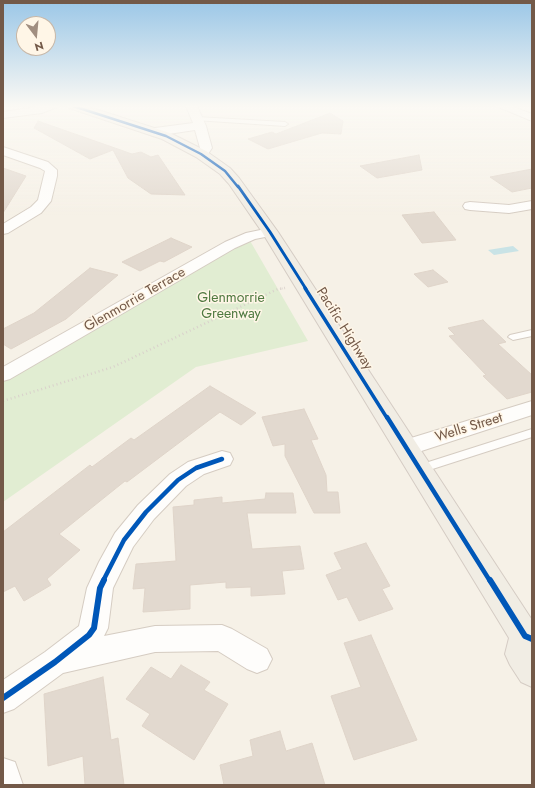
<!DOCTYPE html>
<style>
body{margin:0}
#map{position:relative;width:535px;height:788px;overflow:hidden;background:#f6f1e7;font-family:Jost,sans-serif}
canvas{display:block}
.frame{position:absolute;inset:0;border:4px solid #735948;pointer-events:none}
.north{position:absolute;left:16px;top:16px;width:40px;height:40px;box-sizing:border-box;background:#fff6e7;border:1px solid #c7b7a7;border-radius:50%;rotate:164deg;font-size:11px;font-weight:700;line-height:16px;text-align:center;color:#735948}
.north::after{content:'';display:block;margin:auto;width:14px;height:18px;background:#a18e80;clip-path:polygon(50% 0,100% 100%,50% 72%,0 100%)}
</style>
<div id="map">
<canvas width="535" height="788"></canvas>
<div class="frame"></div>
<div class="north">N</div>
</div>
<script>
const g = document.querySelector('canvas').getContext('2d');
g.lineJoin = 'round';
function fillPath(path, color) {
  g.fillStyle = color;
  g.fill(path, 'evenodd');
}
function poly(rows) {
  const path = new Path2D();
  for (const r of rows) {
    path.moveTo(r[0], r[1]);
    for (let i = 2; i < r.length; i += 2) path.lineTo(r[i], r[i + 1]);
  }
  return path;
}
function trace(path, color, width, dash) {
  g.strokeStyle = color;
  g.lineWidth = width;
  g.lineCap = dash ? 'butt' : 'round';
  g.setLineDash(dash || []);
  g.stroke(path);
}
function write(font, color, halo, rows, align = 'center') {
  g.font = font + ' Jost,sans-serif';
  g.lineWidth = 3;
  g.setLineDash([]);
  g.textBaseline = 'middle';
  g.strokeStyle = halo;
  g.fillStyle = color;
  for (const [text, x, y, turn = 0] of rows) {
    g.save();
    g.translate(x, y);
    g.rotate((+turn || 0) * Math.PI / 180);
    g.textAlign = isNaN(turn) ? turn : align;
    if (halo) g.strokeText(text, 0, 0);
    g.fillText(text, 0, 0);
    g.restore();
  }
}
fillPath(poly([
 [249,239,308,341,196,367,3,502,3,382]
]), '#e1edd2');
fillPath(poly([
 [513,246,519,251,494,255,488,250]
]), '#c9e3e6');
const building = poly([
 [330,113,343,121,341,134,322,133,268,149,248,139,272,132,276,134,330,113],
 [38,121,132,154,141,152,151,157,158,155,185,195,151,194,128,178,113,150,90,159,34,128,38,121],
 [419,155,422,170,377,178,360,166,419,155],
 [3,168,26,176,3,213,3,168],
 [532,169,532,188,512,192,490,177,532,169],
 [434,212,456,240,422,243,402,215,434,212],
 [171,238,192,247,164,262,160,261,140,271,122,262,171,238],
 [90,268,118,275,66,319,11,349,3,344,3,329,34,313,90,268],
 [433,270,448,282,428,287,414,274,433,270],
 [483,320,506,342,498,344,532,375,532,392,507,399,483,376,486,375,449,336,455,335,448,328,483,320],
 [210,386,256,413,241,425,220,412,127,482,125,481,59,534,80,550,47,579,51,585,24,601,15,586,3,592,3,532,90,465,92,467,131,438,134,440,210,386],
 [304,409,318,439,311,440,326,475,327,492,338,492,340,513,314,513,285,456,285,444,273,446,262,417,304,409],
 [266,493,293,493,296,513,247,513,252,549,300,546,304,569,282,571,285,594,251,596,251,587,226,588,226,582,190,585,190,609,143,612,145,588,133,589,136,564,176,561,173,507,194,505,194,500,222,497,222,503,265,499,266,493],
 [366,543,390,586,382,589,393,609,359,621,347,597,338,600,326,575,342,569,334,553,366,543],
 [371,635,417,740,354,760,331,696,361,687,344,643,371,635],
 [181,665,210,682,204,690,228,704,194,760,142,726,150,714,126,699,151,667,171,679,181,665],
 [103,677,111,740,118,738,124,785,85,785,83,756,48,766,44,694,103,677],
 [280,731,286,751,312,743,325,785,224,785,220,765,253,756,250,740,280,731]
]);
fillPath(building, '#e2d9cf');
trace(building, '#dfd4c9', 1);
const lane = poly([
 [197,117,285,122,288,124,285,126,195,120,195,118,197,117],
 [532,330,532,336,513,340,508,337,510,335,532,330],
 [532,429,532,437,420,473,416,472,414,469,416,466,532,429]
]);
const street = poly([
 [43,106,59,106,42,113,3,118,3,112,43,106],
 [496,106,511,106,532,114,532,121,496,106],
 [3,147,48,162,57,170,57,176,51,201,41,213,8,233,3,234,3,224,31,207,38,200,45,171,40,168,3,155,3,147],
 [532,201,532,209,509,213,470,210,465,209,463,206,465,203,470,202,509,205,532,201],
 [270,228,275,229,277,232,275,235,255,239,235,248,10,379,3,381,3,367,225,242,246,233,270,228],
 [532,401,532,415,406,456,398,454,395,448,398,442,532,401],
 [222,451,230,453,233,459,230,465,204,474,186,486,154,519,133,547,113,588,108,628,104,636,155,626,222,625,232,629,267,649,272,659,267,669,257,673,247,669,218,651,155,652,63,673,14,709,3,713,3,680,45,652,79,626,87,588,99,562,115,533,138,505,170,474,188,462,222,451],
 [3,758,15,762,23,785,3,785,3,758]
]);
const secondary = poly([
 [186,106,197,106,206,126,212,148,206,157,196,157,195,154,200,148,195,130,155,136,151,135,149,132,151,129,155,128,193,123,186,106]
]);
const primary = poly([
 [68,106,86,106,170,133,206,151,230,168,239,178,278,232,532,620,532,687,521,682,510,665,505,654,509,638,262,232,229,184,220,174,196,157,162,139,69,108,68,106]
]);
trace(lane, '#d5ccc2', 2);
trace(street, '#d5ccc2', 2);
trace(secondary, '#d6cdc4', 2);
trace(primary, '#d5ccc4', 2);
trace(poly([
 [280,289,285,288]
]), '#d9d1cb', 2, [0.5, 2]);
trace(poly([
 [3,401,113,367,278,289,285,288]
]), '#d9d1cb', 2.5, [1, 3]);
fillPath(lane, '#fefdfb');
fillPath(street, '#fefdfb');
fillPath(secondary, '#fefdfb');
fillPath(primary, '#f1ede4');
trace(poly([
 [73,106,166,136,201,154,225,171,238,187]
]), '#0057b8', 2.5);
trace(poly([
 [238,186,270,232,306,289]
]), '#0057b8', 3);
trace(poly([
 [305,288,387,418]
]), '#0057b8', 3.5);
trace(poly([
 [387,417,490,581],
 [103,581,124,540,146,512,178,480,196,468,222,459]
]), '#0057b8', 4.5);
trace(poly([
 [490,580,525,636,532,639],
 [3,698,55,662,89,635,94,628,100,588,104,580]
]), '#0057b8', 6);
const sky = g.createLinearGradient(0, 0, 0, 217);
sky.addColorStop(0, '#9bc7e7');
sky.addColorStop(0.49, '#fbf9f4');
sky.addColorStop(1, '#fbf9f400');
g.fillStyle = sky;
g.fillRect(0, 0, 535, 217);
write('14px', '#4f7940', '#fff6e7', [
 ["Glenmorrie",231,299],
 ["Greenway",231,315]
]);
write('14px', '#735948', '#fff6e7', [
 ["Glenmorrie Terrace",135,300,-30],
 ["Pacific Highway",344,329,58],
 ["Wells Street",469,428,-17]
]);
</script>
